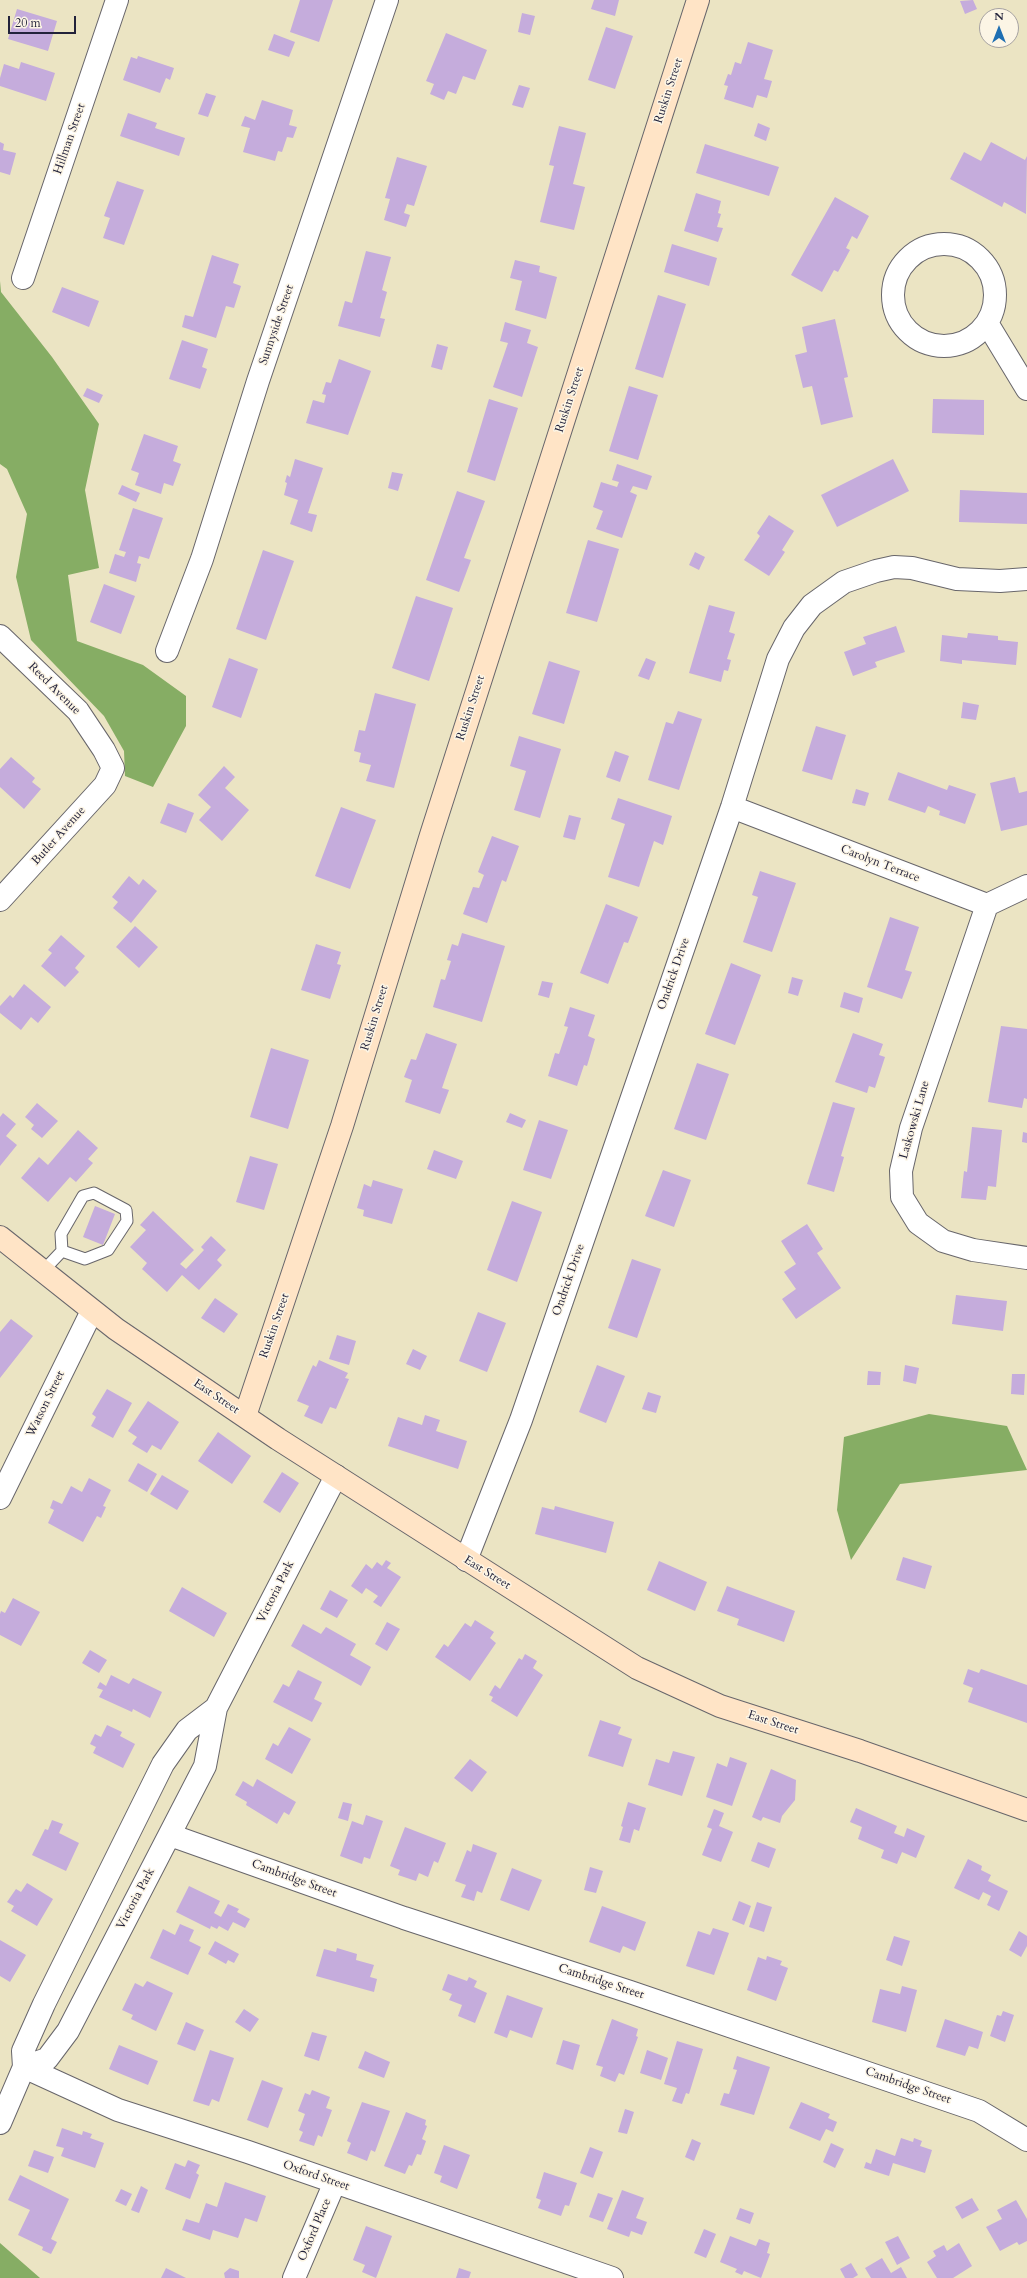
<!DOCTYPE html>
<style>
body{margin:0}
#map{position:relative;width:1027px;height:2278px;overflow:hidden;background:#ebe4c3;font-family:Cardo,serif}
canvas{display:block}
.north{position:absolute;left:979px;top:8px;width:40px;height:40px;box-sizing:border-box;background:#fcf5e5;border:1px solid #a5a1a1;border-radius:50%;rotate:0deg;font-size:11px;font-weight:700;line-height:16px;text-align:center;color:#22223b}
.north::after{content:'';display:block;margin:auto;width:14px;height:18px;background:#1f6fb2;clip-path:polygon(50% 0,100% 100%,50% 72%,0 100%)}
.scale{position:absolute;left:8px;top:16px;width:68px;height:18px;box-sizing:border-box;border:2px solid #22223b;border-top:0;padding-left:5px;font-size:12px;line-height:14px;white-space:nowrap;color:#22223b;-webkit-text-stroke:3px #fcf5e5;paint-order:stroke}
</style>
<div id="map">
<canvas width="1027" height="2278"></canvas>
<div class="north">N</div>
<div class="scale">20 m</div>
</div>
<script>
const g = document.querySelector('canvas').getContext('2d');
g.lineJoin = 'round';
function fillPath(path, color) {
  g.fillStyle = color;
  g.fill(path, 'evenodd');
}
function poly(rows) {
  const path = new Path2D();
  for (const r of rows) {
    if (r.length === 3) {
      path.moveTo(r[0] + r[2], r[1]);
      path.arc(r[0], r[1], r[2], 0, 2 * Math.PI);
      continue;
    }
    path.moveTo(r[0], r[1]);
    for (let i = 2; i < r.length; i += 2) path.lineTo(r[i], r[i + 1]);
  }
  return path;
}
function trace(path, color, width, dash) {
  g.strokeStyle = color;
  g.lineWidth = width;
  g.lineCap = dash ? 'butt' : 'round';
  g.setLineDash(dash || []);
  g.stroke(path);
}
function write(font, color, halo, rows, align = 'center') {
  g.font = font + ' Cardo,serif';
  g.lineWidth = 3;
  g.setLineDash([]);
  g.textBaseline = 'middle';
  g.strokeStyle = halo;
  g.fillStyle = color;
  for (const [text, x, y, turn = 0] of rows) {
    g.save();
    g.translate(x, y);
    g.rotate((+turn || 0) * Math.PI / 180);
    g.textAlign = isNaN(turn) ? turn : align;
    if (halo) g.strokeText(text, 0, 0);
    g.fillText(text, 0, 0);
    g.restore();
  }
}
fillPath(poly([
 [0,281,1,292,52,357,99,424,85,490,99,568,68,575,77,641,143,665,186,696,186,726,153,787,125,776,124,751,104,716,31,640,16,577,27,514,7,469,0,464],
 [929,1414,1007,1426,1027,1470,900,1484,851,1560,837,1510,844,1437],
 [0,2243,40,2278,0,2278]
]), '#86ad64');
fillPath(poly([
 [300,0,333,0,319,42,290,32],
 [594,0,619,0,615,16,591,9],
 [973,0,977,9,965,14,960,1],
 [17,9,57,21,48,51,8,39],
 [522,13,535,16,530,35,518,32],
 [606,27,633,36,615,89,588,80],
 [446,33,487,50,475,80,463,76,456,94,448,91,444,100,430,94,434,84,426,81],
 [274,34,295,42,289,57,268,50],
 [748,42,773,50,764,79,772,81,767,98,757,95,753,108,724,99,728,86,724,85,728,74,731,75,735,62,741,64],
 [138,56,174,68,170,80,166,78,160,93,123,80,131,57,137,59],
 [21,62,55,73,46,101,0,86,0,78,4,64,19,69],
 [519,85,530,88,523,108,512,105],
 [206,93,216,96,208,117,198,114],
 [262,100,293,110,289,125,297,127,293,138,287,137,282,152,278,151,275,161,243,152,250,128,241,126,245,116,255,120],
 [128,113,157,123,155,128,185,138,179,156,120,136],
 [758,123,770,128,766,141,754,136],
 [559,126,586,133,573,184,585,187,574,230,540,222,554,166,549,165],
 [0,142,4,144,3,150,16,153,10,175,0,172],
 [991,142,1025,160,1027,156,1026,214,1004,202,1002,207,950,179,964,152,981,161],
 [705,144,779,167,769,196,696,173],
 [397,157,427,166,414,206,407,204,404,213,410,215,406,227,384,220,390,199,385,198],
 [117,181,144,190,124,245,103,238,110,218,104,216],
 [696,193,721,201,718,213,721,214,717,227,723,228,718,242,684,231],
 [835,197,869,216,857,239,852,236,846,248,850,250,838,272,834,270,822,292,791,275],
 [672,244,717,258,709,286,664,272],
 [366,251,391,257,382,290,387,292,380,318,385,319,380,337,338,326,345,301,352,303],
 [212,255,239,264,233,283,241,286,234,308,226,306,216,338,182,327,185,315,193,317],
 [515,260,540,266,539,272,557,277,546,319,515,310,522,281,510,278],
 [62,287,99,301,89,327,52,312],
 [658,295,686,304,663,378,635,369],
 [835,319,848,377,844,378,853,417,821,425,812,386,803,388,795,355,807,352,802,327],
 [505,322,531,330,527,343,538,347,522,397,493,387,508,343,500,341],
 [182,340,208,349,202,367,207,369,200,389,169,379],
 [437,344,448,347,442,370,431,367],
 [339,359,371,371,348,435,306,423,313,400,324,403,326,395,322,394,326,382,331,383],
 [629,386,658,395,638,460,609,451],
 [87,388,103,395,99,403,83,396],
 [489,399,518,408,495,481,467,472],
 [933,399,984,400,984,435,932,433],
 [144,434,178,446,173,461,181,464,173,486,164,483,161,494,135,485,139,473,131,470],
 [295,459,323,468,308,513,317,515,312,532,290,524,298,500,284,495,287,483,285,482,287,475,290,477],
 [893,459,909,491,837,527,821,495],
 [617,464,652,476,647,490,633,486,630,492,637,495,622,538,596,529,603,511,593,507,601,482,617,487,619,482,612,480],
 [392,472,403,474,398,491,388,488],
 [122,485,140,493,136,502,118,494],
 [960,490,1027,493,1027,524,959,522],
 [457,491,485,501,464,558,471,560,459,592,426,580],
 [133,508,163,518,149,559,139,556,137,563,141,564,136,582,109,573,115,554,124,557,126,552,119,550],
 [769,515,794,531,782,550,785,552,769,576,744,560,760,536,757,533],
 [588,540,619,549,597,622,566,613],
 [263,550,294,561,266,640,236,629],
 [695,552,705,557,699,570,689,565],
 [104,584,135,596,121,634,90,622],
 [416,596,453,608,429,681,392,668],
 [709,605,735,612,729,632,735,634,727,659,731,660,728,671,724,670,721,682,689,673],
 [896,626,905,652,875,662,877,667,853,676,844,652,866,644,863,637],
 [968,633,998,636,998,640,1018,642,1016,665,962,660,962,664,940,661,942,635,967,638],
 [229,658,258,669,241,718,212,707],
 [646,658,656,662,649,680,638,676],
 [549,661,580,671,564,724,532,714],
 [375,693,416,704,394,788,366,781,371,765,359,762,361,753,354,751,359,730,365,731],
 [963,702,979,705,976,720,961,718],
 [678,711,702,719,679,790,648,780,666,722,673,724],
 [816,726,846,735,832,780,802,771],
 [519,736,561,749,540,818,514,810,526,771,510,766],
 [615,751,629,756,620,782,606,777],
 [11,757,35,778,32,782,41,789,24,809,0,787,0,769],
 [224,766,235,777,225,788,249,810,222,841,199,820,211,807,198,795],
 [898,772,947,790,949,785,976,794,965,824,939,815,940,811,928,806,925,813,888,800],
 [1015,777,1019,793,1027,791,1027,825,1001,831,990,783],
 [856,789,869,793,865,806,852,803],
 [618,798,672,816,663,845,654,841,639,887,608,877,625,824,611,819],
 [168,803,194,813,186,833,160,823],
 [341,807,376,820,350,889,315,876],
 [569,815,581,818,575,840,563,837],
 [492,836,519,846,506,882,502,880,487,923,463,914,473,887,479,888,484,875,478,872],
 [760,871,796,883,772,952,743,942,758,897,752,895],
 [129,876,139,885,143,879,157,891,131,923,113,908,118,902,112,897],
 [606,904,638,917,628,943,624,942,608,984,580,973],
 [890,917,919,927,905,970,912,972,902,999,867,987],
 [135,926,158,947,139,968,116,947],
 [462,933,505,946,482,1022,433,1007,441,979,445,980,451,961,447,960,452,944,458,946],
 [61,935,85,956,75,968,79,972,65,987,41,966,52,953,48,950],
 [316,944,341,952,337,964,341,965,330,999,301,990],
 [731,963,761,975,735,1045,705,1034],
 [792,977,803,980,798,996,788,993],
 [542,981,553,983,549,998,538,995],
 [24,984,51,1007,38,1023,31,1017,21,1030,0,1013,0,1006,10,995,13,998],
 [844,992,863,998,859,1013,840,1007],
 [570,1007,595,1015,588,1036,595,1039,587,1066,584,1065,577,1086,548,1076,555,1053,559,1054,568,1027,564,1026],
 [1001,1026,1027,1029,1027,1099,1024,1098,1022,1108,988,1102],
 [426,1033,457,1044,442,1088,449,1090,440,1114,405,1102,412,1080,404,1077,411,1059,416,1060],
 [853,1033,883,1044,879,1055,885,1057,875,1088,869,1086,867,1093,835,1082],
 [271,1048,309,1060,288,1129,250,1117],
 [697,1063,729,1074,706,1140,674,1129],
 [833,1102,855,1108,841,1156,844,1157,834,1192,807,1184],
 [37,1103,58,1121,42,1138,31,1129,34,1125,25,1117],
 [3,1113,16,1124,6,1136,17,1145,0,1166,0,1117],
 [510,1113,526,1120,522,1128,506,1122],
 [539,1120,568,1130,551,1179,523,1170],
 [972,1127,1002,1130,996,1187,988,1186,986,1200,961,1198,964,1171,967,1172],
 [78,1130,98,1148,88,1159,93,1163,76,1182,70,1177,48,1202,21,1178,39,1157,48,1165],
 [1023,1132,1027,1133,1027,1143,1022,1142],
 [434,1150,463,1161,456,1179,427,1169],
 [250,1156,278,1164,264,1210,236,1202],
 [663,1170,691,1180,674,1227,645,1216],
 [373,1180,403,1189,392,1224,363,1216,364,1210,357,1208,364,1184,371,1187],
 [512,1201,542,1212,517,1282,487,1270],
 [95,1206,115,1214,103,1245,83,1237],
 [153,1211,194,1250,180,1264,186,1269,204,1250,201,1247,211,1236,226,1250,217,1260,222,1265,199,1290,182,1275,167,1292,142,1269,147,1263,130,1247,146,1230,140,1225],
 [807,1224,823,1249,817,1253,841,1288,796,1319,782,1299,796,1289,784,1272,796,1264,781,1241],
 [632,1259,661,1269,637,1338,608,1328],
 [956,1295,1007,1301,1003,1331,952,1324],
 [215,1298,238,1314,224,1333,201,1318],
 [478,1312,506,1323,487,1372,459,1361],
 [11,1319,33,1336,0,1378,0,1332],
 [337,1335,356,1341,349,1365,329,1359],
 [413,1349,427,1356,420,1370,406,1364],
 [319,1360,348,1373,345,1378,349,1379,336,1409,330,1407,322,1424,304,1416,309,1406,297,1401,313,1365,316,1367],
 [597,1365,625,1376,606,1423,579,1412],
 [905,1365,919,1368,916,1384,903,1381],
 [868,1371,881,1372,880,1385,867,1385],
 [1012,1374,1025,1374,1024,1395,1011,1394],
 [107,1389,132,1403,113,1438,91,1426,96,1417,92,1414],
 [648,1392,661,1396,656,1413,642,1409],
 [148,1401,179,1422,161,1450,152,1445,147,1453,132,1444,137,1437,128,1431],
 [425,1415,440,1420,436,1431,467,1441,458,1469,388,1446,398,1417,422,1425],
 [218,1432,251,1456,232,1484,198,1461],
 [138,1463,157,1474,147,1492,128,1481],
 [282,1472,299,1483,280,1513,263,1502],
 [162,1475,189,1491,177,1510,150,1494],
 [89,1478,111,1490,103,1506,106,1507,101,1518,97,1516,83,1542,48,1523,54,1510,50,1508,53,1500,62,1504,71,1486,82,1492],
 [555,1506,614,1522,606,1553,535,1534,542,1507,554,1510],
 [903,1557,932,1566,925,1589,896,1580],
 [386,1560,391,1563,387,1568,401,1577,381,1607,373,1602,378,1596,366,1588,362,1594,351,1586,366,1564,372,1569,377,1562,382,1566],
 [659,1561,707,1582,695,1611,647,1590],
 [727,1586,795,1611,784,1642,737,1625,739,1619,717,1611],
 [182,1587,227,1613,214,1637,169,1611],
 [330,1590,348,1600,337,1618,320,1609],
 [13,1598,40,1612,21,1646,0,1635,0,1614,1,1611,5,1613],
 [475,1620,494,1632,490,1638,496,1643,470,1681,435,1657,444,1644,448,1647,465,1623,471,1627],
 [387,1622,400,1629,387,1651,375,1644],
 [303,1624,321,1634,326,1627,356,1644,350,1655,371,1667,361,1686,291,1646],
 [90,1650,107,1660,99,1673,82,1663],
 [525,1654,537,1661,533,1668,543,1675,517,1717,491,1701,493,1697,489,1695,495,1685,500,1689,519,1658,522,1660],
 [968,1669,979,1673,981,1669,1027,1685,1027,1723,968,1702,973,1688,963,1684],
 [298,1670,322,1682,314,1699,322,1703,312,1722,273,1702,283,1684,289,1687],
 [111,1675,129,1684,133,1678,162,1692,150,1718,133,1709,132,1712,99,1697,103,1690,97,1688,100,1682,106,1686],
 [600,1720,621,1727,618,1734,632,1739,623,1767,588,1756],
 [107,1725,122,1732,120,1736,135,1744,123,1768,93,1753,96,1747,90,1744,95,1734,101,1737],
 [289,1727,311,1739,292,1774,265,1759,273,1743,278,1746],
 [673,1751,695,1757,682,1796,648,1785,656,1759,669,1763],
 [730,1757,747,1763,732,1806,706,1797,717,1763,727,1767],
 [470,1759,487,1772,472,1792,454,1778],
 [771,1769,796,1780,795,1800,782,1816,780,1823,763,1817,761,1821,752,1817],
 [257,1779,296,1802,289,1815,284,1812,277,1824,246,1805,247,1802,235,1795,243,1781,253,1787],
 [343,1802,352,1804,348,1821,338,1818],
 [628,1802,646,1808,639,1831,634,1829,630,1843,619,1840,623,1827,621,1826],
 [856,1808,897,1826,894,1833,904,1837,907,1828,925,1836,916,1858,902,1852,897,1864,881,1858,884,1850,858,1839,862,1827,850,1822],
 [714,1809,724,1813,719,1826,733,1832,721,1862,702,1855,712,1829,707,1827],
 [366,1815,383,1821,370,1859,364,1857,362,1864,340,1856,352,1821,363,1825],
 [52,1820,63,1824,59,1833,79,1843,66,1871,32,1855,45,1829,48,1830],
 [405,1827,446,1843,438,1863,434,1861,428,1877,419,1873,416,1881,398,1875,400,1870,390,1866],
 [758,1842,776,1849,769,1868,751,1861],
 [473,1844,497,1853,482,1893,477,1891,474,1901,461,1897,466,1885,455,1881,467,1850,471,1852],
 [968,1859,982,1866,981,1870,991,1875,988,1881,1008,1891,999,1911,987,1905,991,1896,983,1892,979,1900,954,1888],
 [590,1867,603,1871,596,1893,584,1890],
 [512,1868,542,1880,529,1911,500,1900],
 [27,1883,53,1899,37,1926,11,1911,14,1906,7,1902,16,1889,21,1892],
 [189,1886,220,1901,214,1913,221,1917,228,1904,239,1909,237,1912,250,1919,245,1928,233,1922,228,1931,219,1926,217,1929,211,1926,210,1929,176,1912],
 [739,1901,751,1906,744,1925,732,1920],
 [757,1902,772,1907,764,1932,749,1927],
 [602,1906,646,1922,635,1951,623,1946,620,1953,589,1942],
 [180,1924,194,1930,189,1941,201,1947,188,1975,150,1958,163,1929,175,1935],
 [713,1928,729,1933,714,1975,686,1966,698,1931,710,1935],
 [1019,1931,1027,1936,1027,1946,1021,1957,1009,1950],
 [894,1936,910,1941,902,1966,886,1960],
 [0,1940,26,1955,10,1982,0,1976],
 [215,1941,239,1954,234,1963,228,1960,226,1964,208,1954],
 [337,1948,357,1954,356,1960,374,1965,370,1977,377,1979,374,1992,316,1976,324,1949,336,1952],
 [767,1956,782,1961,780,1965,788,1968,776,2001,747,1990,758,1957,766,1960],
 [448,1974,467,1981,469,1977,477,1981,474,1987,487,1993,475,2023,458,2016,462,2005,449,2000,452,1994,442,1990],
 [147,1981,173,1993,156,2031,131,2019,133,2015,122,2010,135,1983,143,1987],
 [902,1986,917,1990,906,2032,872,2022,880,1989,900,1994],
 [507,1995,543,2008,532,2038,510,2030,507,2038,494,2033],
 [244,2009,259,2019,250,2032,235,2022],
 [1003,2011,1014,2015,1005,2042,990,2036,997,2015,1001,2016],
 [612,2019,638,2029,636,2036,638,2037,624,2075,619,2073,615,2082,600,2076,603,2067,596,2065],
 [945,2019,983,2032,978,2049,969,2046,965,2056,936,2047],
 [186,2022,204,2030,195,2051,177,2044],
 [312,2032,327,2036,319,2061,304,2056],
 [563,2040,580,2045,573,2070,556,2064],
 [677,2041,703,2049,689,2094,686,2093,682,2104,672,2101,677,2088,664,2084],
 [119,2045,158,2061,148,2085,109,2069],
 [210,2050,234,2058,219,2102,212,2099,209,2106,193,2101],
 [647,2050,668,2058,661,2080,640,2073],
 [365,2051,390,2062,384,2078,358,2068],
 [737,2056,770,2067,754,2115,720,2105,724,2093,729,2094,737,2070,733,2069],
 [262,2080,283,2088,268,2128,247,2120],
 [312,2090,330,2097,326,2108,332,2110,322,2137,318,2135,314,2146,299,2141,303,2132,299,2130,305,2114,298,2111,305,2093,310,2095],
 [362,2102,390,2111,375,2152,371,2150,367,2161,347,2153,351,2143,347,2141],
 [801,2102,830,2114,828,2118,837,2122,833,2132,826,2129,820,2141,789,2128],
 [625,2109,634,2112,627,2134,618,2132],
 [406,2112,426,2120,425,2125,427,2126,422,2139,426,2141,421,2155,417,2154,412,2166,409,2165,405,2174,384,2166],
 [62,2128,82,2135,83,2131,92,2134,90,2138,104,2143,95,2168,61,2156,64,2148,56,2146],
 [901,2138,913,2142,914,2138,922,2141,920,2146,932,2150,925,2173,893,2163,889,2176,864,2168,866,2162,871,2164,876,2149,895,2156],
 [692,2139,701,2143,694,2161,685,2157],
 [831,2143,844,2149,835,2168,823,2162],
 [444,2145,470,2155,457,2189,440,2182,442,2176,434,2173],
 [590,2147,603,2152,593,2178,580,2173],
 [34,2150,54,2157,48,2173,28,2166],
 [188,2160,200,2165,196,2173,199,2175,190,2199,165,2189,175,2163,185,2167],
 [544,2172,577,2183,569,2206,565,2205,561,2216,538,2208,541,2200,536,2198],
 [20,2175,69,2199,51,2239,57,2242,51,2254,42,2250,43,2247,18,2235,30,2210,8,2200],
 [225,2182,266,2196,257,2222,245,2218,238,2238,213,2230,210,2240,182,2230,186,2219,199,2223,206,2203,217,2207],
 [141,2186,148,2190,139,2213,131,2210],
 [121,2189,132,2194,126,2206,115,2201],
 [622,2190,644,2198,636,2218,647,2222,642,2235,631,2231,629,2237,607,2229],
 [598,2193,613,2198,603,2222,589,2217],
 [972,2198,979,2210,962,2219,955,2207],
 [1016,2200,1027,2219,1027,2241,1019,2245,1017,2242,1000,2251,986,2227,1002,2219,997,2210],
 [740,2208,754,2213,750,2224,736,2219],
 [366,2226,392,2236,376,2278,362,2272,365,2265,353,2260],
 [704,2229,716,2234,706,2258,694,2253],
 [730,2236,756,2246,759,2239,770,2243,767,2253,770,2254,761,2278,744,2271,742,2275,735,2272,737,2269,720,2262],
 [898,2236,910,2258,897,2265,885,2242],
 [959,2243,972,2266,953,2278,937,2278,927,2262,936,2256,933,2251,944,2245,947,2251],
 [882,2258,891,2273,901,2267,907,2278,871,2278,865,2268],
 [851,2263,858,2275,853,2278,845,2278,840,2269],
 [166,2268,186,2278,161,2278],
 [230,2268,239,2271,239,2278,225,2278,224,2273],
 [459,2268,471,2272,469,2278,456,2278]
]), '#c5acdc');
const lane = poly([
 [43,1271,62,1251,61,1234,83,1196,94,1193,126,1210,127,1221,108,1250,85,1259,62,1251]
]);
const street = poly([
 [944,295,51],
 [23,278,117,0],
 [987,323,1027,389],
 [0,636,78,711,104,750,113,768,105,785,0,900],
 [167,651,202,559,258,381,387,0],
 [732,807,987,905,1027,886],
 [987,905,911,1128,901,1171,902,1197,918,1223,943,1241,973,1250,1027,1258],
 [0,1498,92,1311],
 [466,1560,521,1420,732,807,778,659,794,628,812,605,844,582,876,571,894,567,912,568,957,579,1000,581,1027,579],
 [170,1835,404,1918,630,1992,979,2111,1027,2140],
 [24,2067,47,2059,68,2031,205,1766,216,1708,336,1476],
 [24,2067,118,2110,248,2152,612,2278],
 [0,2123,24,2067,23,2051,44,2004,163,1764,187,1730,216,1708],
 [294,2278,335,2182]
]);
const secondary = poly([
 [0,1237,116,1329,278,1439,637,1668,720,1706,860,1751,1027,1810],
 [245,1416,342,1126,431,835,698,0]
]);
trace(lane, '#68666b', 13);
trace(street, '#68666b', 24);
trace(secondary, '#68666b', 24);
trace(lane, '#fff', 11);
trace(street, '#fff', 22);
trace(secondary, '#ffe4c6', 22);
write('12px', '#22223b', '#fcf5e5', [
 ["Ruskin Street",669,91,-72],
 ["Hillman Street",70,139,-71],
 ["Sunnyside Street",277,325,-71],
 ["Ruskin Street",570,400,-72],
 ["Reed Avenue",54,689,45],
 ["Ruskin Street",471,708,-72],
 ["Butler Avenue",59,836,-48],
 ["Carolyn Terrace",880,864,21],
 ["Ondrick Drive",674,974,-71],
 ["Ruskin Street",375,1018,-73],
 ["Laskowski Lane",915,1120,-74],
 ["Ondrick Drive",569,1280,-71],
 ["Ruskin Street",275,1326,-71],
 ["East Street",216,1397,34],
 ["Watson Street",46,1404,-64],
 ["East Street",487,1573,32],
 ["Victoria Park",276,1592,-63],
 ["East Street",773,1723,18],
 ["Cambridge Street",294,1879,20],
 ["Victoria Park",136,1899,-62],
 ["Cambridge Street",601,1982,18],
 ["Cambridge Street",908,2086,19],
 ["Oxford Street",316,2176,19],
 ["Oxford Place",315,2230,-67]
]);
</script>
